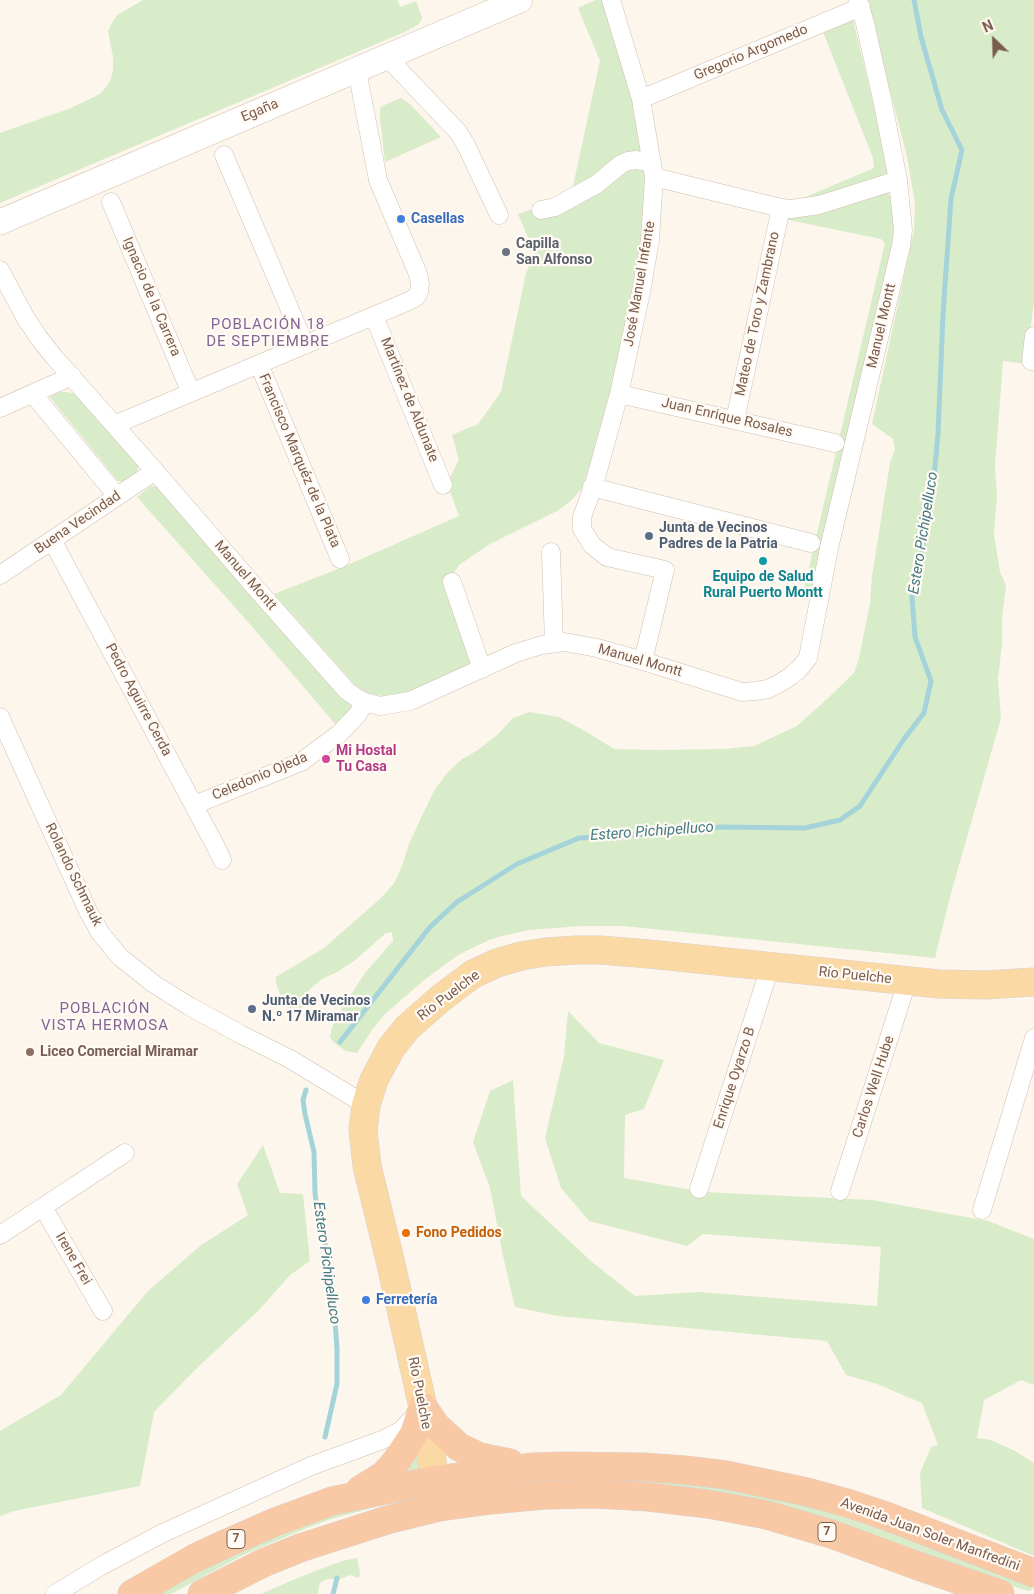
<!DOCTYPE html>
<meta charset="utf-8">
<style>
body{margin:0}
#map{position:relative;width:1034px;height:1594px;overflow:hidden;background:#fdf6ec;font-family:Roboto,sans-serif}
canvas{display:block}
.north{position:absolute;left:969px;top:15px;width:50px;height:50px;-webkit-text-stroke:4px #fffaf3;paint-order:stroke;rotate:336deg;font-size:14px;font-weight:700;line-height:20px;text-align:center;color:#7a5c4d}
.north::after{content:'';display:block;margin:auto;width:18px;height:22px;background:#7a5c4d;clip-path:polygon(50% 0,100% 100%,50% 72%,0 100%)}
</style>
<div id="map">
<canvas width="1034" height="1594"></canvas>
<div class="north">N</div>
</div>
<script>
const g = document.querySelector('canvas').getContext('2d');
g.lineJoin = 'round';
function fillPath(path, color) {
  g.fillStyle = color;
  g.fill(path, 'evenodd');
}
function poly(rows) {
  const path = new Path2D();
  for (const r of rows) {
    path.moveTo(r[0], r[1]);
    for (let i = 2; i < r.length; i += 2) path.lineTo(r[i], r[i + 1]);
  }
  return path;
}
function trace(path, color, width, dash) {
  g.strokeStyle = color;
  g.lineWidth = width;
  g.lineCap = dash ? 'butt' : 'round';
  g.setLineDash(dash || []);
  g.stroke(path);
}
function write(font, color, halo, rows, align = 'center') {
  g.font = font + ' Roboto,sans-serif';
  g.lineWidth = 4.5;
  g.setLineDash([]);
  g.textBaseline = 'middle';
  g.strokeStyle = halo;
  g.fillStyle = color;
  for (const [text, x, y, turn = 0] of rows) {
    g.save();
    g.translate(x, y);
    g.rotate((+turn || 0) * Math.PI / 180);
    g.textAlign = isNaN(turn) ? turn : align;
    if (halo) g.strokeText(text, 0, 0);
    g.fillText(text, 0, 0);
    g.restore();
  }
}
fillPath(poly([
 [143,0,397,0,401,7,416,1,422,18,419,24,407,31,0,203,0,133,71,108,100,94,107,86,111,79,113,69,113,57,108,31,112,23,117,15],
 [596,0,606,0,638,112,646,176,641,259,608,406,583,487,571,501,557,511,490,544,459,565,447,583,473,664,406,693,394,696,384,696,367,693,354,684,274,594,343,567,459,516,447,483,459,460,452,435,478,424,501,392,526,273,535,254,518,214,529,210,540,213,570,200,600,61,578,8],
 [866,0,1034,0,1034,301,1026,364,1003,361,995,466,997,497,994,534,1000,572,1006,585,1002,619,1002,643,998,679,1001,718,951,893,935,958,623,926,582,926,529,930,502,936,489,940,460,954,444,965,422,982,385,1014,372,1030,357,1053,346,1051,334,1043,330,1037,332,1027,344,1005,365,973,393,941,392,932,386,933,354,961,337,972,322,979,310,989,304,1000,304,1006,298,1011,288,1008,281,998,276,983,276,977,324,948,381,898,395,882,403,863,409,844,421,818,435,789,448,772,462,759,478,750,497,735,513,718,530,712,559,717,590,734,614,749,655,750,725,749,754,746,797,726,828,698,854,673,859,658,870,603,872,576,890,463,895,449,893,439,872,424,914,230,915,204,907,156],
 [853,19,890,173,876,179,811,199,803,198,874,168,873,158,823,32],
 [401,98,411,105,441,137,385,162,380,119,380,107],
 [888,193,893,200,894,236,892,248,811,595,802,597,885,243,881,239,784,219,788,215,878,194],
 [60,392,68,392,75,394,138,465,138,470,131,478,121,482,117,480,49,396],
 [151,486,156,486,352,707,351,714,337,726,248,622,137,497],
 [568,1011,599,1043,664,1060,644,1109,625,1115,624,1178,704,1192,872,1200,988,1221,1034,1239,1034,1385,1021,1380,984,1400,977,1438,991,1440,1015,1451,1034,1463,1034,1556,922,1508,920,1473,931,1447,938,1445,922,1403,877,1384,846,1375,827,1341,558,1316,515,1307,503,1256,490,1188,473,1142,490,1091,513,1080,521,1196,592,1262,635,1296,698,1292,877,1306,881,1247,703,1234,687,1246,589,1221,561,1188,545,1138,564,1056],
 [263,1145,280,1193,303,1194,310,1261,290,1275,259,1310,197,1368,154,1412,140,1486,14,1511,0,1516,0,1431,61,1395,148,1291,200,1246,248,1215,237,1184],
 [416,1447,420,1468,402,1475],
 [568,1476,709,1484,797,1502,910,1539,1003,1573,1032,1587,1033,1589,1029,1591,981,1577,617,1482,592,1479,555,1479],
 [390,1503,328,1520,302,1530,245,1554,171,1594,156,1594,214,1563,289,1530,350,1510],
 [357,1558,360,1573,359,1578,350,1575,340,1579,327,1579,321,1582,319,1586,318,1594,261,1594,302,1576,342,1561]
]), '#d8ecc9');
trace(poly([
 [340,1042,430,927,457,902,517,864,579,838,684,832,721,827,805,828,840,820,860,806,904,739,924,713,931,681,915,637,912,597,932,499,938,434,943,314,951,199,962,150,942,110,921,37,914,0],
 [306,1090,303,1100,305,1114,314,1152,315,1193,318,1216,326,1248,332,1279,337,1349,337,1384,325,1437],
 [333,1594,337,1578]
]), '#a5d3da', 5);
const minor = poly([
 [611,0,641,99,654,177,650,240,641,292,619,394,595,481,582,517,582,529,592,545,607,557,665,570,643,661],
 [387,57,458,132,466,145,499,215],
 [641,99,861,7],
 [224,155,305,345],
 [654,177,781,208,791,209,819,205,898,180],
 [111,202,191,393],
 [541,210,555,207,597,184,621,164,628,161,636,160,652,163],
 [0,270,25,317,39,338,54,357,155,471,261,594,347,691,357,698,365,702,380,706,410,701,516,653,542,645,564,642,597,648,643,661,742,692,755,691,768,689,780,683,791,676,800,668,808,658,829,548,901,246,903,230,898,180,882,99,865,23,858,0],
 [374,316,443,485],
 [1034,336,1031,361,1034,362],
 [259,364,340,559],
 [33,394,117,496],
 [619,394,835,443],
 [0,408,72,376],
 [735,420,781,208],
 [114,425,409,301,416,297,419,292,420,284,418,274,378,180,357,70],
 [592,487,811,543],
 [52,540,216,847,222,860],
 [551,552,554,643],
 [0,575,155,471],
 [452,582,482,669],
 [0,717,88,911,101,934,120,957,154,984,189,1006,240,1034,290,1059,366,1105],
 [194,805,301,762,339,734,358,714,365,702],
 [699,1189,770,967],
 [840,1191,907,982],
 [43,1207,103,1311],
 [982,1210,1034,1038],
 [0,1235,125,1153],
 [55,1594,101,1566,163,1533,311,1466,382,1440,400,1431,416,1415]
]);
const secondary = poly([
 [0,222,520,0]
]);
const primary = poly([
 [439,1503,423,1407,390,1260,367,1166,363,1130,366,1105,374,1080,391,1048,407,1028,441,998,473,974,497,963,521,956,546,952,577,950,600,950,649,954,939,984,986,985,1034,982]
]);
const trunk = poly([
 [423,1407,436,1426,459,1447,480,1457,510,1463],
 [360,1490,384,1475,395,1463,414,1434,423,1407],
 [132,1594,195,1558,225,1544,275,1522,332,1501,435,1480,532,1467,563,1466,643,1467,685,1470,726,1475,807,1492,847,1503,886,1516,1034,1573],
 [202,1594,263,1563,300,1548,387,1520,440,1507,491,1500,545,1495,596,1494,648,1497,708,1504,767,1515,831,1534,918,1566,1000,1594]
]);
trace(minor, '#d1beb0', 19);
trace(secondary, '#d6c0b0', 26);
trace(primary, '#dad1cd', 29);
trace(trunk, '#dad1cd', 29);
trace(minor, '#fff', 18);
trace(secondary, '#fff', 25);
trace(primary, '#fbd9a5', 28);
trace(trunk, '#f9c8a4', 28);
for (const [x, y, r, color] of [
 [401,219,5,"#3f7fe0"],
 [506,252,5,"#6b7280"],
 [649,536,5,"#5c6f8a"],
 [763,561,5,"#0f9aa8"],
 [326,759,5,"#d1479c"],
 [252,1009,5,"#5c6f8a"],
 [30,1052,5,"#8d6e63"],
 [406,1233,5,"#e8710a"],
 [366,1300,5,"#3f7fe0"]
]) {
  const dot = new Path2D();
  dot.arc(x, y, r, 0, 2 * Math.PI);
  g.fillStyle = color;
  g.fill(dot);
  trace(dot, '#fffaf3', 2);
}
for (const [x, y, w] of [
 [827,1532,18],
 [236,1539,18]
]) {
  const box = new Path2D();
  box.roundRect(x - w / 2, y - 9.5, w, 19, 4);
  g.fillStyle = '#fffaf3';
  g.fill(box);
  trace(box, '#7a5c4d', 1);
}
write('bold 12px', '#7a5c4d', null, [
 ["7",827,1532],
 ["7",236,1539]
]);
write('14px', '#7a5c4d', '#fffaf3', [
 ["Gregorio Argomedo",751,53,-23],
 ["Egaña",260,111,-23],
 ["José Manuel Infante",640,284,-80],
 ["Ignacio de la Carrera",151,297,67],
 ["Mateo de Toro y Zambrano",758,314,-78],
 ["Manuel Montt",882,326,-77],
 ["Martínez de Aldunate",409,400,68],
 ["Juan Enrique Rosales",727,418,13],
 ["Francisco Marquéz de la Plata",299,461,67],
 ["Buena Vecindad",78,523,-34],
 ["Manuel Montt",245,576,49],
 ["Manuel Montt",640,661,16],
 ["Pedro Aguirre Cerda",138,700,62],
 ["Celedonio Ojeda",260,777,-23],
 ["Rolando Schmauk",73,875,64],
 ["Río Puelche",855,976,6],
 ["Río Puelche",449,996,-37],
 ["Enrique Oyarzo B",735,1078,-72],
 ["Carlos Well Hube",874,1087,-72],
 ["Irene Frei",73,1259,60],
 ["Río Puelche",419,1393,79],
 ["Avenida Juan Soler Manfredini",930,1535,20]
]);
write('bold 14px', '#366cbe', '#fffaf3', [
 ["Casellas",411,219],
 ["Ferretería",376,1300]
], 'left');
write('bold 14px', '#5b616d', '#fffaf3', [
 ["Capilla",516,244],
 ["San Alfonso",516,260]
], 'left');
write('bold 14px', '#4e5e75', '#fffaf3', [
 ["Junta de Vecinos",659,528],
 ["Padres de la Patria",659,544],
 ["Junta de Vecinos",262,1001],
 ["N.º 17 Miramar",262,1017]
], 'left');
write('bold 14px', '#0d838f', '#fffaf3', [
 ["Equipo de Salud",763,577],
 ["Rural Puerto Montt",763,593]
]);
write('bold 14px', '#b23c85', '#fffaf3', [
 ["Mi Hostal",336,751],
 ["Tu Casa",336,767]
], 'left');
write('bold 14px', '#785e54', '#fffaf3', [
 ["Liceo Comercial Miramar",40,1052]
], 'left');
write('bold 14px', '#c56008', '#fffaf3', [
 ["Fono Pedidos",416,1233]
], 'left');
g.letterSpacing = '1px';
write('15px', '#846695', '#fffaf3', [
 ["POBLACIÓN 18",268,325],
 ["DE SEPTIEMBRE",268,342],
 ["POBLACIÓN",105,1009],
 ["VISTA HERMOSA",105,1026]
]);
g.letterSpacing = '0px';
write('italic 15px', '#437c86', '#fffaf3', [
 ["Estero Pichipelluco",924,533,-81],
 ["Estero Pichipelluco",652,832,-4],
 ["Estero Pichipelluco",326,1263,82]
]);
</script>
